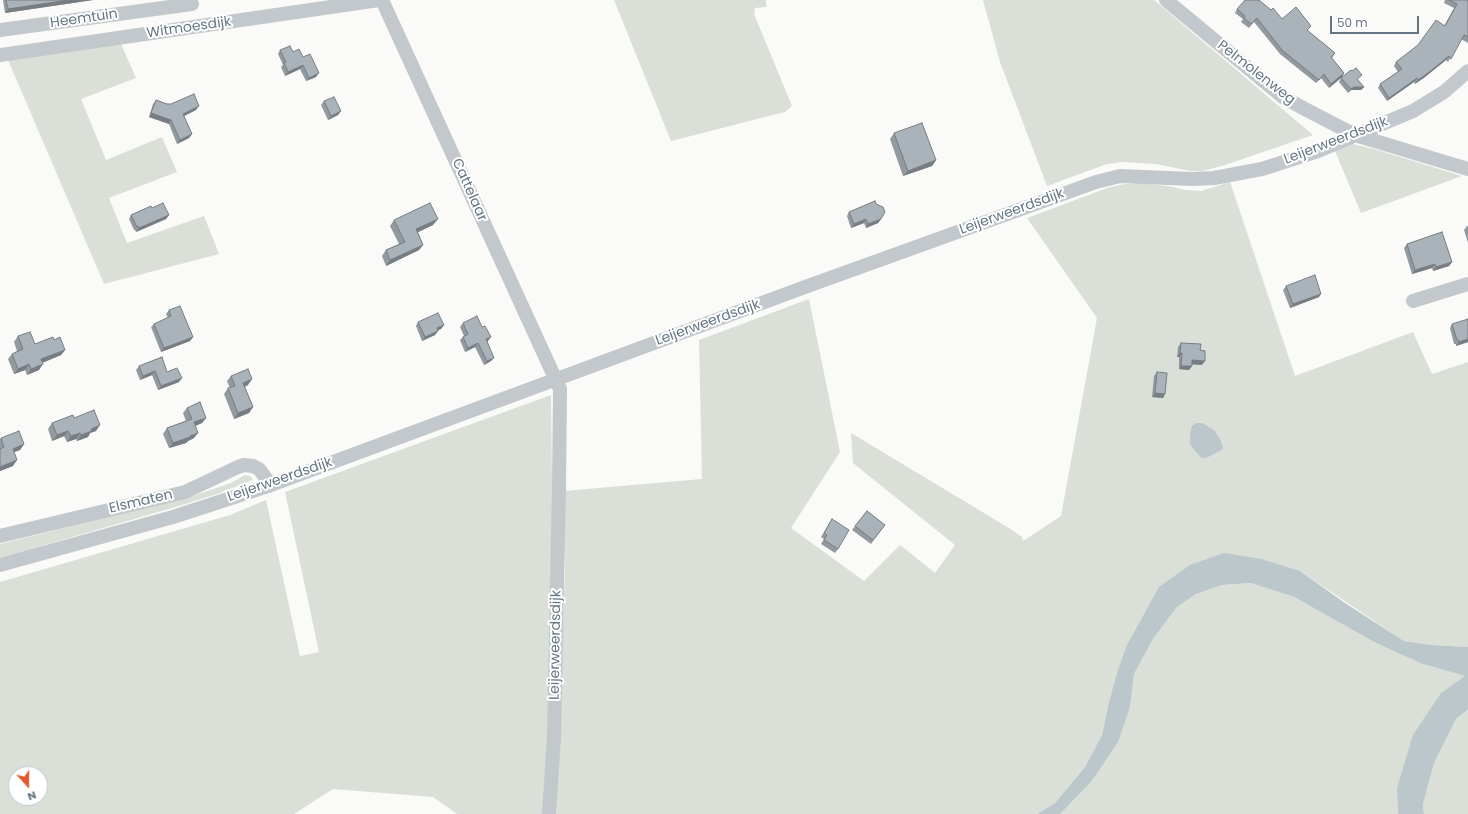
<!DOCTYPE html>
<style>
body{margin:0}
#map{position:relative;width:1468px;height:814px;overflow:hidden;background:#fafaf8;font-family:Poppins,sans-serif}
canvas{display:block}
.north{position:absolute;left:8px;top:766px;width:40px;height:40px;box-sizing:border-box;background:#fff;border:1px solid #c1c8cd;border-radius:50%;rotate:159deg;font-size:11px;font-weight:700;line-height:16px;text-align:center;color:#657683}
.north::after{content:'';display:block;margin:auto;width:14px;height:18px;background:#e4572e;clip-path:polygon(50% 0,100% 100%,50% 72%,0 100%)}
.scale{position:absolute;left:1330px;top:16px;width:89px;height:18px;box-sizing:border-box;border:2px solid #657683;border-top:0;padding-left:5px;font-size:12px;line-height:14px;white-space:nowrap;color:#657683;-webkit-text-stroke:3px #fff;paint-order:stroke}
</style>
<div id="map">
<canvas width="1468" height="814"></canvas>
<div class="north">N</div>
<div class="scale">50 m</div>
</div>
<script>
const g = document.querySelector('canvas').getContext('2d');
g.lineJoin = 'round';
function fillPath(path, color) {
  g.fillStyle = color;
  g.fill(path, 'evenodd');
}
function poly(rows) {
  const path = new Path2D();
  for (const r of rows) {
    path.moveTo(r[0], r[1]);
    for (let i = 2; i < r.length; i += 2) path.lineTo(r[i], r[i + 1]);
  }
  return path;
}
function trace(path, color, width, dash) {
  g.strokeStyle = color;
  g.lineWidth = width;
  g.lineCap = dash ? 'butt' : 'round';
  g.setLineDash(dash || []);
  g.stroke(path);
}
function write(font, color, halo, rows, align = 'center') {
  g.font = font + ' Poppins,sans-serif';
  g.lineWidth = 4;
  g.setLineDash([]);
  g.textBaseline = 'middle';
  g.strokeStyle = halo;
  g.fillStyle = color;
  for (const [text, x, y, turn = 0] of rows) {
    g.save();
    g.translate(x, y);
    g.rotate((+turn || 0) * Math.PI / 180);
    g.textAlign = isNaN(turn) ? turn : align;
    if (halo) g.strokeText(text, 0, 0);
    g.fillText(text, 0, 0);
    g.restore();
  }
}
fillPath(poly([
 [614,0,766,0,766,7,755,8,754,14,792,106,785,112,671,141],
 [983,0,1154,0,1313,135,1225,165,1203,171,1190,171,1156,164,1123,162,1107,164,1047,186,1000,62],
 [121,44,136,78,81,99,106,160,162,137,177,172,109,198,127,243,204,216,219,254,104,284,8,60],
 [1349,143,1374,149,1462,176,1361,213,1335,151],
 [1230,182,1295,376,1413,332,1432,374,1468,362,1468,647,1432,645,1404,641,1300,571,1190,565,1108,706,1102,735,1085,767,1055,803,1037,814,556,814,565,570,564,491,702,479,699,340,809,299,840,452,791,528,864,581,900,545,935,573,955,545,853,463,851,433,1009,528,1022,537,1023,541,1061,516,1097,318,1027,218,1110,187,1125,184,1142,183,1168,186,1185,190,1201,191],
 [1191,438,1222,450,1216,453,1195,451,1190,444],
 [551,395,553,575,546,814,457,814,433,797,333,789,294,814,0,814,0,582,230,515,266,500,300,656,319,652,285,492],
 [16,774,40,774,40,798,16,798],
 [245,475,250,476,253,480,217,494,179,506,0,558,0,544,193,496,231,483],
 [1251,583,1294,597,1374,642,1420,663,1466,676,1441,693,1397,788,1398,814,1060,814,1091,782,1130,707,1134,674,1153,639,1177,607,1196,594,1222,585],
 [1468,711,1468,814,1424,814,1423,804,1434,763,1456,719]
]), '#dadfd7');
fillPath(poly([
 [1196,423,1202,423,1214,430,1220,439,1223,448,1222,450,1206,458,1202,458,1195,451,1190,444,1190,433,1192,426],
 [1224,553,1261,559,1300,571,1345,603,1404,641,1432,645,1468,647,1468,710,1456,719,1434,763,1423,804,1424,814,1398,814,1397,788,1413,735,1441,693,1465,676,1420,663,1374,642,1294,597,1251,583,1222,585,1196,594,1177,607,1153,639,1134,674,1130,707,1118,742,1091,782,1060,814,1037,814,1055,803,1085,767,1102,735,1108,706,1118,670,1127,645,1159,587,1190,565]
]), '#bbc7cb');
trace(poly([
 [382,0,560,389,559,486,554,737,549,814],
 [1166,0,1283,97,1303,108,1355,135,1468,169],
 [0,30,192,4],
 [0,55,379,0],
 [1413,301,1468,284],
 [0,536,185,492,238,467,244,465,253,466,259,469,271,485],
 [0,565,173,517,271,485,805,287,1096,182,1120,176,1192,179,1214,178,1262,169,1318,151,1413,111,1444,92,1468,71]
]), '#c3c8cc', 14);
fillPath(poly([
 [3,0,93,0,5,13],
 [1445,0,1468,0,1468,43,1461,39,1448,62,1446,60,1425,77,1415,84,1414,82,1387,101,1378,88,1380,84,1398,72,1394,66,1396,62,1444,26,1454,8,1444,3],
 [1237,9,1282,19,1308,30,1308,31,1335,53,1332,58,1344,73,1342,77,1329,88,1321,78,1316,83,1280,54,1254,22,1249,28,1241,22,1243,19,1235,13],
 [280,50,303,57,316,77,306,81,300,69,285,76,281,67,283,65,278,54],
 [1341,78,1358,80,1364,87,1361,90,1351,90,1348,93,1339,82],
 [156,100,167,104,196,110,184,116,192,134,189,138,177,144,169,124,149,117,153,104],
 [324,101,341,111,338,115,328,120,321,105],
 [894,133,936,160,932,166,903,176,890,139],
 [152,208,169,215,166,219,136,232,135,230,134,230,129,219,131,215],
 [849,212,881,219,878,223,866,228,864,223,851,228,847,216],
 [394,220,433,225,418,232,423,245,419,250,386,266,382,256,386,250,399,244,390,226],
 [1467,226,1468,226,1468,243,1464,230],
 [1407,244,1452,262,1449,266,1433,271,1432,268,1412,274,1404,248],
 [1286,286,1319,297,1290,308,1283,290],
 [169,310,193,337,190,341,161,352,151,327,154,324,168,318,166,314],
 [418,322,444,325,441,329,438,330,435,335,422,341,416,326],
 [463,323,488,341,487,342,491,361,484,365,475,347,465,352,460,340,464,336,460,327],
 [1452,324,1468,342,1456,346,1456,344,1454,344,1450,328],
 [18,336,35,344,54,340,65,350,61,355,42,363,39,370,27,375,25,370,14,374,8,359,12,354,17,351,14,342],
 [1181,343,1200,350,1202,365,1192,364,1192,366,1189,370,1179,369,1179,357,1177,357,1178,347],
 [139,366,167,372,179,382,158,390,152,375,140,380,136,370],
 [1157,372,1165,394,1163,398,1152,397,1154,376],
 [231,376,248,385,245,387,253,407,249,413,234,419,224,394,228,388,230,388,227,381],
 [187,408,206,418,202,423,195,426,194,438,188,441,186,443,169,448,163,434,167,428,186,421,183,413],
 [74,418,96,431,90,433,88,437,77,441,76,439,67,442,64,436,52,441,48,429,52,423],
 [1,438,24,444,20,450,14,452,13,466,0,471,0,439],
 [867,511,885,525,871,544,852,530],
 [832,519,838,549,835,553,821,544,824,539,821,537]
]), '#929a9f');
fillPath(poly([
 [69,0,93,0,5,13,8,9],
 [1449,56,1446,60,1425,77,1415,84,1418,80],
 [303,65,300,69,285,76,288,72],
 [319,73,316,77,306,81,309,78],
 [1344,73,1342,77,1329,88,1331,84],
 [1417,78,1414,82,1387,101,1389,98],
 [1354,87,1364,87,1361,90,1351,90,1348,93,1351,89],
 [199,106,196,110,180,118,183,114],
 [341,111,338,115,328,120,331,116],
 [151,113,171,120,169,124,149,117],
 [192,134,189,138,177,144,180,140],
 [936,160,932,166,903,176,908,171],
 [169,215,166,219,136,232,139,228],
 [438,219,433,225,412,235,416,229],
 [866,219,864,223,851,228,854,224],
 [881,219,878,223,866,228,868,224],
 [423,245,419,250,386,266,390,260],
 [1452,262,1449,266,1433,271,1436,267],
 [1435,264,1432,268,1412,274,1415,270],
 [1321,294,1319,297,1290,308,1293,304],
 [444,325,441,329,434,332,437,328],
 [438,331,435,335,422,341,425,337],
 [193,337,190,341,161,352,164,348],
 [491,337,488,341,483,343,486,339],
 [1468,339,1468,342,1456,346,1459,342],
 [478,343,475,347,465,352,468,348],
 [65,350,61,355,37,365,41,359],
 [1180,353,1182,353,1179,357,1177,357],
 [494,358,491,361,484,365,487,361],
 [1192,360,1205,361,1202,365,1189,364],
 [29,364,25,370,14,374,18,369],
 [43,364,39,370,27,375,31,369],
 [1181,366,1192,366,1189,370,1179,369],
 [155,371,152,375,140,380,143,376],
 [182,378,179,382,158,390,161,386],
 [252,379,248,385,239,389,243,383],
 [1155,393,1165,394,1163,398,1152,397],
 [253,407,249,413,234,419,238,413],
 [206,418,202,423,190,428,194,422],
 [100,425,96,431,90,433,88,437,77,441,81,435,91,429],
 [68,431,64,436,52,441,57,435],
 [80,433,76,439,67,442,71,436],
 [198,433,194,438,188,441,186,443,169,448,173,443],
 [24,444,20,450,9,454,13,449],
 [17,460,13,466,0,471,0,467]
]), '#777d82');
const building = poly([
 [6,0,69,0,8,9,6,0],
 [1245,0,1259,0,1271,10,1273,8,1282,19,1296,7,1311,26,1307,30,1335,53,1331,57,1344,73,1331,84,1324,74,1319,80,1282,50,1257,18,1251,24,1244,18,1245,16,1237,9,1245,0],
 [1449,0,1468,0,1468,37,1464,35,1451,59,1449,56,1428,73,1418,80,1417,78,1389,98,1380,84,1402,69,1396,62,1418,45,1436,20,1445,26,1457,4,1449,0],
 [290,46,293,52,299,49,303,57,310,54,319,73,309,78,303,65,288,72,284,63,286,62,280,50,290,46],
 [1356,68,1362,75,1357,79,1364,87,1354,87,1351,89,1341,78,1351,70,1352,71,1356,68],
 [194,94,199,106,183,114,192,134,180,140,171,120,151,113,156,100,167,104,171,104,194,94],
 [334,97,341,111,331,116,324,101,334,97],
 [922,123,936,160,908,171,894,133,922,123],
 [875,201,876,204,883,207,885,212,881,219,868,224,866,219,854,224,849,212,875,201],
 [163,203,169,215,139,228,138,226,137,227,131,215,151,206,152,208,163,203],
 [430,203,438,219,416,229,423,245,390,260,386,250,405,242,394,220,430,203],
 [1442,232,1452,262,1436,267,1435,264,1415,270,1407,244,1442,232],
 [1315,275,1321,294,1293,304,1286,286,1315,275],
 [180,306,193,337,164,348,154,324,171,316,169,310,180,306],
 [438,313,444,325,437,328,438,331,425,337,418,322,438,313],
 [477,316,482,327,485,326,491,337,486,339,494,358,487,361,478,343,468,348,463,337,468,334,463,323,477,316],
 [1468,319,1468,339,1459,342,1459,340,1457,340,1452,324,1468,319],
 [30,332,35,344,53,337,54,340,60,337,65,350,41,359,43,364,31,369,29,364,18,369,12,354,23,349,18,336,30,332],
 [1181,343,1201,344,1200,350,1205,351,1205,361,1192,360,1192,366,1181,366,1182,353,1180,353,1181,343],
 [162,357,167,372,177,368,182,378,161,386,155,371,143,376,139,366,162,357],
 [248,369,252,379,243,383,253,407,238,413,228,388,235,386,231,376,248,369],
 [1157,372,1167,373,1165,394,1155,393,1157,372],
 [200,402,206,418,194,422,198,433,190,436,190,437,173,443,167,428,192,419,187,408,200,402],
 [94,410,100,425,91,429,92,431,81,435,80,433,71,436,68,431,57,435,52,423,73,415,74,418,94,410],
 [19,431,24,444,13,449,17,460,0,467,0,449,4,447,1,438,19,431],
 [867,511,885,525,873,540,855,526,867,511],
 [832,519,849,530,838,549,824,540,827,535,824,533,832,519]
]);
fillPath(building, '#aab3b9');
trace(building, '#777d82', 1);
write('14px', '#657683', '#fff', [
 ["Heemtuin",84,19,-8],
 ["Witmoesdijk",189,28,-8],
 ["Pelmolenweg",1256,73,38],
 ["Leijerweerdsdijk",1336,141,-21],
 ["Cattelaar",469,190,66],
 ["Leijerweerdsdijk",1012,212,-20],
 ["Leijerweerdsdijk",708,323,-20],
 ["Leijerweerdsdijk",280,480,-19],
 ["Elsmaten",141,502,-13],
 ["Leijerweerdsdijk",556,645,-89]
]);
</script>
